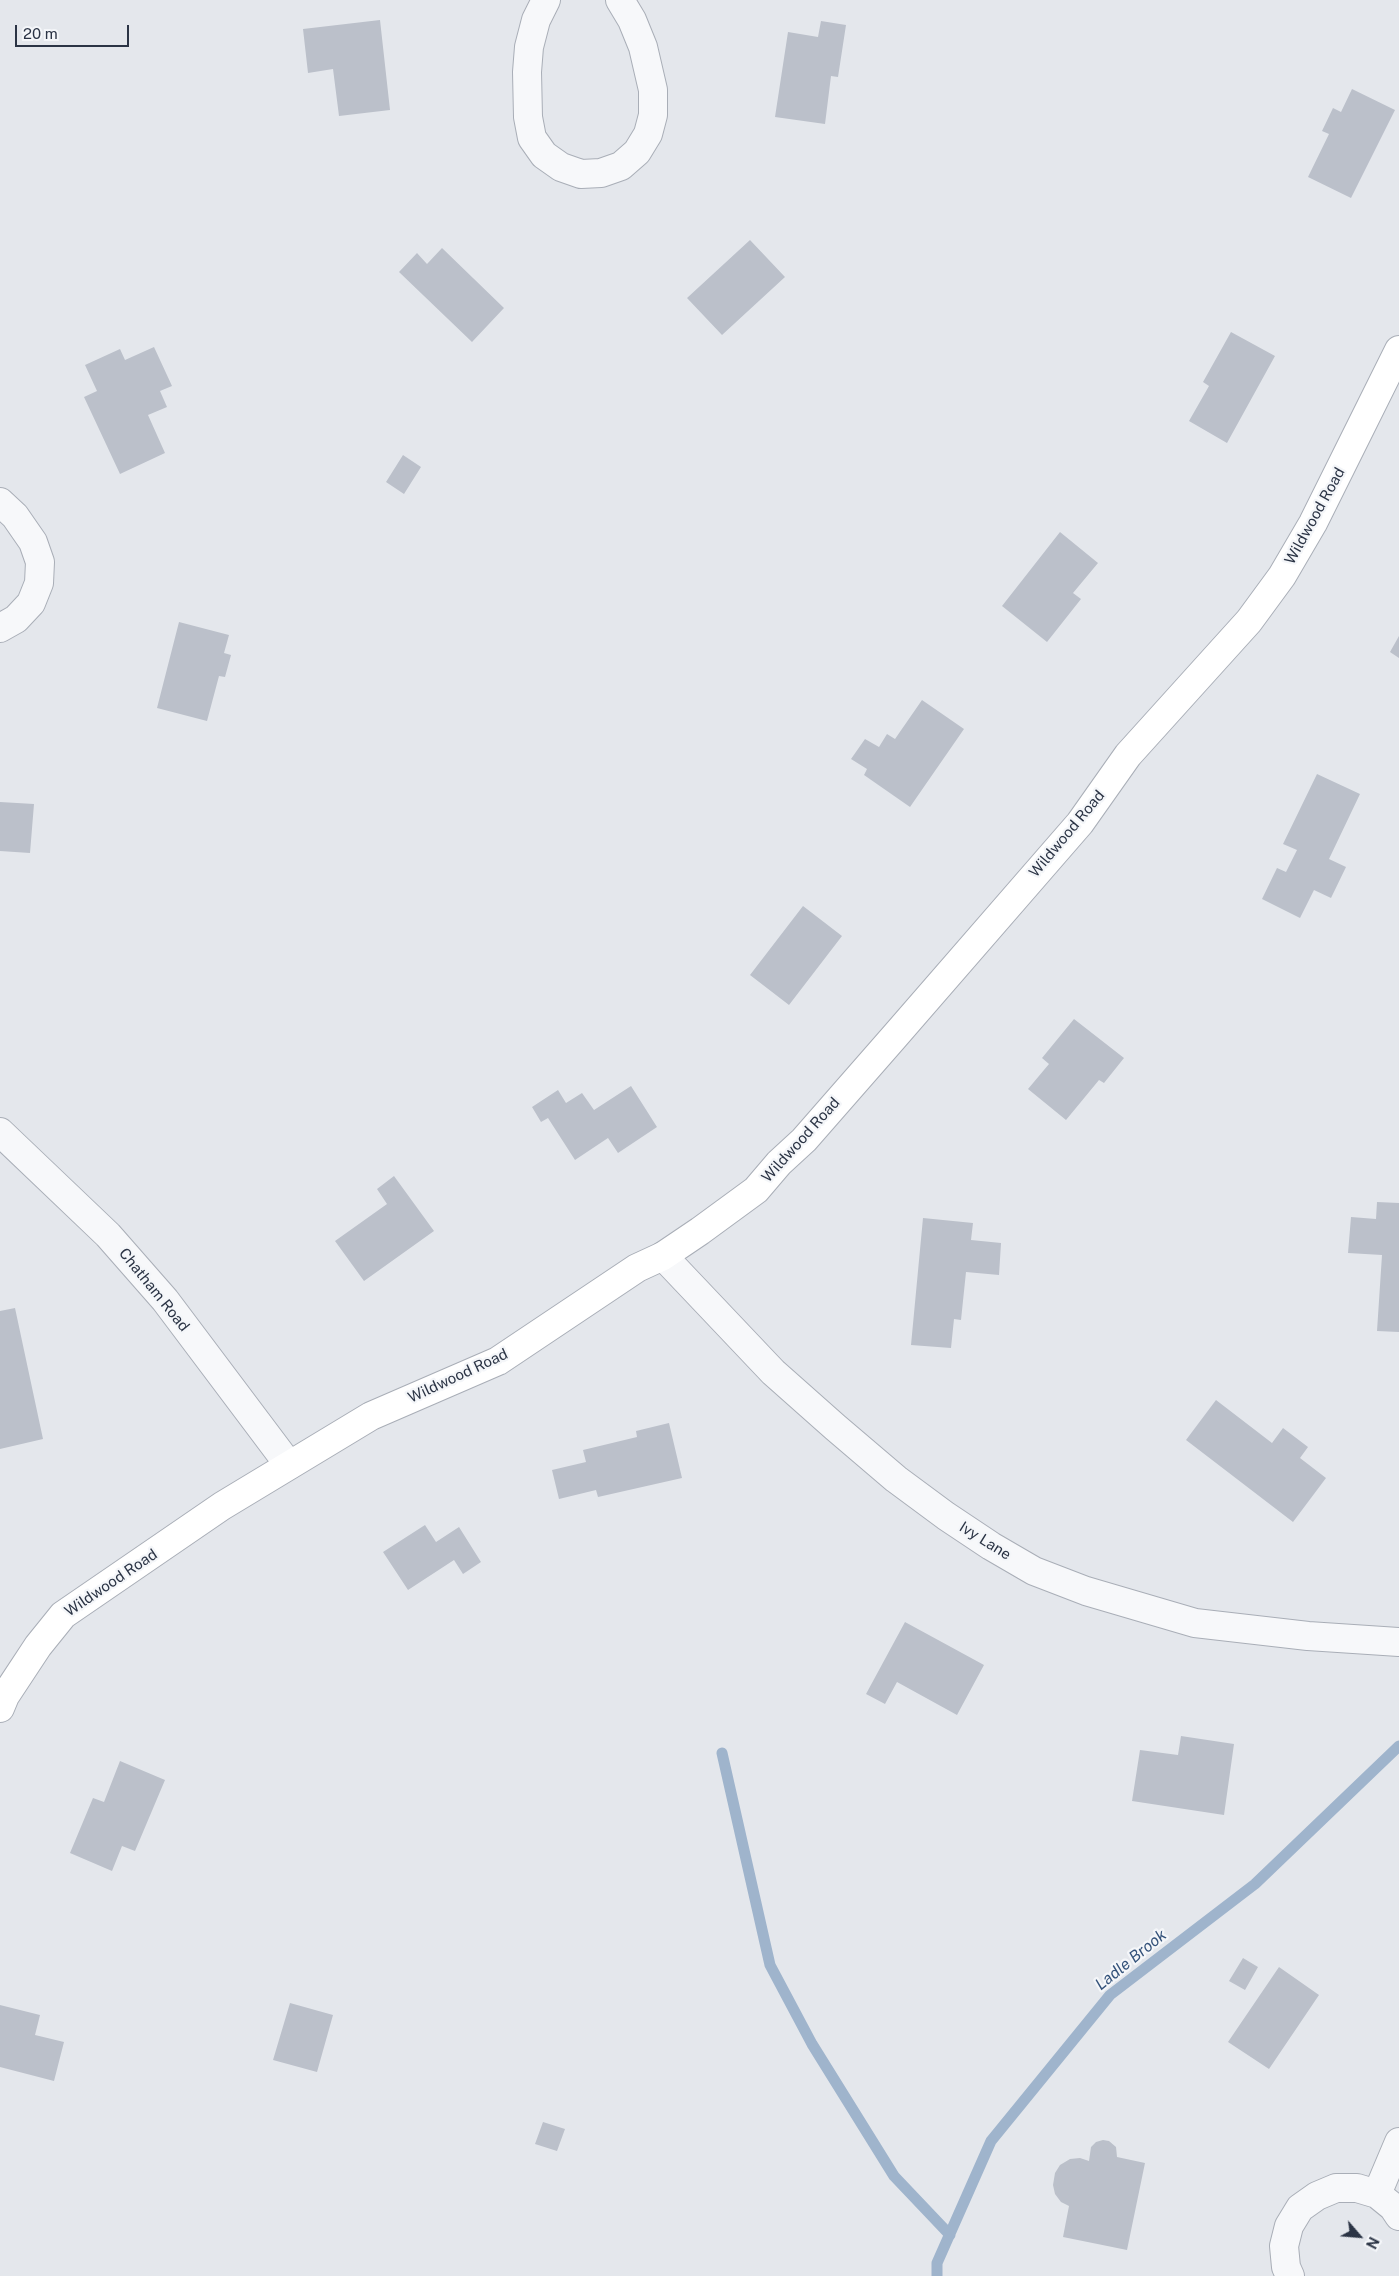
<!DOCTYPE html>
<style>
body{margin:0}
#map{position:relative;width:1399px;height:2276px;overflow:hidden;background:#e4e7ec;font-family:"Public Sans",sans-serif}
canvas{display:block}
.north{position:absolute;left:1334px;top:2211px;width:50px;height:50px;-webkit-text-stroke:4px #f4f6f9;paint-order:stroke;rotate:117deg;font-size:14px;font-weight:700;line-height:20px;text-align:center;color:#2b3445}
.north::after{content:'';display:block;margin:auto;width:18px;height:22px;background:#2b3445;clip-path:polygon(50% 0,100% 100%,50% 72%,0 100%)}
.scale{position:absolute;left:15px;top:25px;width:114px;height:22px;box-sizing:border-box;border:2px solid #2b3445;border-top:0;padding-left:6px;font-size:15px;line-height:18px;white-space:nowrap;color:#2b3445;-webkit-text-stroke:4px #f4f6f9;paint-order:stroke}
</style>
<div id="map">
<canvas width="1399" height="2276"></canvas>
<div class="north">N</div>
<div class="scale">20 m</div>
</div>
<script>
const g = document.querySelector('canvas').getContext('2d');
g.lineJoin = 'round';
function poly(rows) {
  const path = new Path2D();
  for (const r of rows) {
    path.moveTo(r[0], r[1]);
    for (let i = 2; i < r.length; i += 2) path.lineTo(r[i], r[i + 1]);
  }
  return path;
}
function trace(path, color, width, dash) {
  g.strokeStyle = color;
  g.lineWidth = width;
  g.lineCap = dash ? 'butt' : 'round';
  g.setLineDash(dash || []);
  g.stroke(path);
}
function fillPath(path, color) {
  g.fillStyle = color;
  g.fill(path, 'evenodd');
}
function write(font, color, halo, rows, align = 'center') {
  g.font = font + ' "Public Sans",sans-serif';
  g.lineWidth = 4.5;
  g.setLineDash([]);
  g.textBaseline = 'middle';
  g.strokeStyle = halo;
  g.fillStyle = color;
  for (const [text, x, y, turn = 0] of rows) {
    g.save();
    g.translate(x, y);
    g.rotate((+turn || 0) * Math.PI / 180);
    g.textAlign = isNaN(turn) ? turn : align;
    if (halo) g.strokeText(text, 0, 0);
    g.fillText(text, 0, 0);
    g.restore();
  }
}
trace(poly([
 [722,1753,770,1965,812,2044,894,2176,950,2235],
 [937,2276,937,2263,991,2141,1110,1995,1255,1884,1399,1746]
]), '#9fb4cc', 11);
fillPath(poly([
 [380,20,390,110,339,116,333,69,308,73,303,29],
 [821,21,846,25,838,77,831,76,825,124,775,117,788,32,818,37],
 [1352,89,1395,110,1351,198,1308,177,1329,134,1322,131,1333,108,1341,112],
 [750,240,785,277,722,335,687,298],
 [442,248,504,308,472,342,399,272,417,253,427,264],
 [1231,332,1275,356,1227,443,1189,421,1209,386,1203,382],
 [154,347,172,386,160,391,167,407,148,415,165,453,120,474,84,397,97,391,85,365,120,349,125,360],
 [403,455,421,467,404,494,386,482],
 [1060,532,1098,563,1073,593,1081,599,1047,642,1002,606],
 [179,622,229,635,224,653,231,655,225,677,219,676,207,721,157,708],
 [1399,636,1399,658,1390,652],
 [922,700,964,729,910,807,864,775,867,769,851,759,865,739,879,747,887,734,895,739],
 [1317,774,1360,794,1329,859,1346,867,1331,898,1314,890,1300,918,1262,899,1277,868,1286,872,1297,850,1283,844],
 [0,802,34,804,30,853,0,851],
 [803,906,842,936,789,1005,750,975],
 [1074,1019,1124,1058,1104,1083,1099,1080,1066,1120,1028,1089,1049,1064,1042,1058],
 [631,1086,657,1127,618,1153,608,1138,575,1160,548,1118,541,1122,532,1107,558,1090,566,1103,582,1093,594,1110],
 [394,1176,434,1231,364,1281,335,1241,387,1204,377,1189],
 [1377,1202,1399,1203,1399,1332,1377,1331,1382,1255,1348,1253,1351,1217,1376,1219],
 [923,1218,973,1223,971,1240,1001,1243,999,1275,966,1272,961,1320,954,1319,951,1348,911,1345],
 [15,1308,43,1439,0,1449,0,1311],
 [1216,1400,1272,1443,1283,1428,1308,1447,1300,1458,1326,1478,1293,1522,1186,1440],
 [669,1423,682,1478,598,1497,596,1490,559,1499,552,1470,586,1462,583,1450,637,1437,636,1431],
 [425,1525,436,1542,459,1527,481,1562,463,1574,454,1560,408,1590,383,1552],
 [905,1622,984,1665,957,1715,897,1682,885,1704,866,1694],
 [1181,1736,1234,1744,1224,1815,1132,1801,1140,1750,1178,1755],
 [120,1761,165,1780,135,1851,122,1846,112,1871,70,1853,93,1798,104,1802],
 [1243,1958,1258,1967,1245,1990,1229,1981],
 [1279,1967,1319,1995,1269,2069,1228,2042],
 [290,2003,333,2015,317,2072,273,2060],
 [0,2005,40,2015,35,2035,64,2042,54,2081,0,2067],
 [543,2122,565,2129,557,2151,535,2144],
 [1103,2140,1109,2141,1116,2147,1117,2157,1145,2163,1127,2250,1063,2237,1069,2206,1061,2202,1055,2194,1053,2185,1055,2173,1060,2165,1070,2159,1080,2158,1089,2161,1091,2147,1096,2142]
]), '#bbc0ca');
const street = poly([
 [546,0,536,20,529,47,527,72,528,117,532,138,544,155,561,167,581,174,601,173,621,166,637,152,648,134,653,115,653,90,643,47,632,20,620,0],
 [0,502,15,516,33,542,40,562,39,583,31,603,16,619,0,628],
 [0,1132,108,1235,165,1300,289,1465],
 [663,1256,773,1372,835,1427,896,1479,946,1516,991,1546,1034,1571,1086,1591,1195,1623,1308,1636,1399,1642],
 [1377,2194,1399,2142],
 [1290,2276,1286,2267,1284,2246,1289,2226,1300,2208,1317,2196,1336,2188,1357,2188,1377,2194,1393,2207,1399,2216]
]);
const secondary = poly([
 [0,1708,5,1696,38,1646,63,1615,222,1506,371,1416,498,1361,637,1268,663,1256,700,1231,756,1190,779,1163,804,1140,895,1036,1080,823,1128,755,1249,621,1282,576,1313,523,1399,350]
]);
trace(street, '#a9aeb7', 30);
trace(secondary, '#a9aeb7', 30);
trace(street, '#f7f8fa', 28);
trace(secondary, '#fff', 28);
write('15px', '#2b3445', '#f4f6f9', [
 ["Wildwood Road",1315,516,-61],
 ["Wildwood Road",1067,834,-50],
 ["Wildwood Road",801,1140,-48],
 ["Chatham Road",154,1290,51],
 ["Wildwood Road",458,1376,-25],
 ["Ivy Lane",985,1541,32],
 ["Wildwood Road",111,1583,-34]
]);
write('italic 16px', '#34527a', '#f4f6f9', [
 ["Ladle Brook",1131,1960,-39]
]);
</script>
